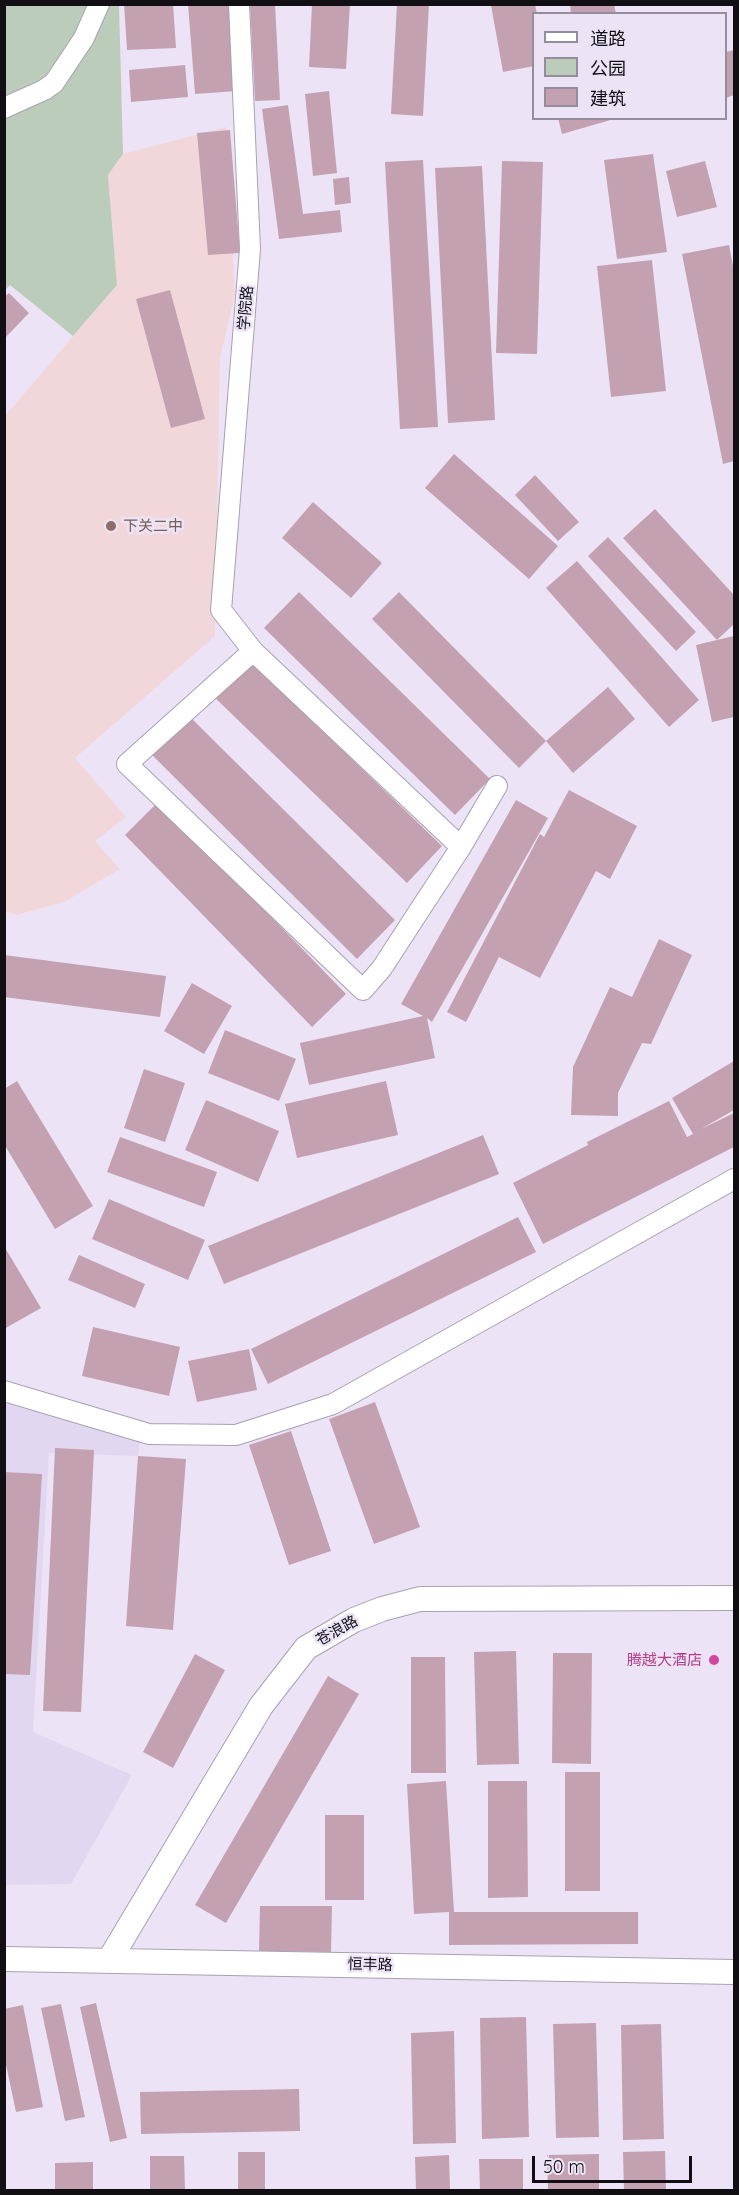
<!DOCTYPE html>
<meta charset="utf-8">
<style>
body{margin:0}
#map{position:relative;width:739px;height:2195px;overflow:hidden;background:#ece4f6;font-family:Quicksand,"Noto Sans SC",sans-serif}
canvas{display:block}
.frame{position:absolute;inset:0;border:6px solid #110e14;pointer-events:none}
.legend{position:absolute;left:532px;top:12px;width:195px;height:108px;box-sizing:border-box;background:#ece4f6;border:2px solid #948e9c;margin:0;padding:8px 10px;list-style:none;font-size:18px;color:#110e14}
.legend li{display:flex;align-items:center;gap:12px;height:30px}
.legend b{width:30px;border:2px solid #948e9c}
.scale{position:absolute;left:532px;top:2156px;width:160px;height:27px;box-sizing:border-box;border:3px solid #110e14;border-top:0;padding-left:8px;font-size:18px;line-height:21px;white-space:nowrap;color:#110e14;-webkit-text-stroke:4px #ece4f6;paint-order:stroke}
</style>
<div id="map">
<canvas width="739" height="2195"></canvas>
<div class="frame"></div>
<ul class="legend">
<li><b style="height:8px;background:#fff"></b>道路</li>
<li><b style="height:16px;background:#bcb"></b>公园</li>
<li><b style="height:16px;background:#c4a1b1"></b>建筑</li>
</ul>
<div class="scale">50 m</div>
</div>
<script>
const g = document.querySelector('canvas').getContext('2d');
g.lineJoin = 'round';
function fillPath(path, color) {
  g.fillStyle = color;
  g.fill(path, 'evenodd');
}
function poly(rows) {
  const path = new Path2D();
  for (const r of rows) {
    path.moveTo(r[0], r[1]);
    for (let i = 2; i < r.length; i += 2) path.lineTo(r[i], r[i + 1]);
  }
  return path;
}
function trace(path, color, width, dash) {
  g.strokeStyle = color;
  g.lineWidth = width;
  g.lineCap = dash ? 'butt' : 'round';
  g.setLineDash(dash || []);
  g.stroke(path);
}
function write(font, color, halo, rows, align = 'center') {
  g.font = font + ' Quicksand,"Noto Sans SC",sans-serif';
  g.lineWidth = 5;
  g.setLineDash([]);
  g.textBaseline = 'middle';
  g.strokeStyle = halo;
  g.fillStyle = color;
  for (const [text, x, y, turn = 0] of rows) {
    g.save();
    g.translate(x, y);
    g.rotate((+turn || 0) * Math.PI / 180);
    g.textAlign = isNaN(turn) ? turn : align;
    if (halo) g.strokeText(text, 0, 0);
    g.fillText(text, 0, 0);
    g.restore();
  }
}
fillPath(poly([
 [4,1403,140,1439,138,1456,49,1453,33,1732,132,1775,71,1884,5,1885]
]), '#e2d7f0');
fillPath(poly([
 [226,127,235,294,220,358,215,636,75,758,126,817,95,841,120,869,64,902,16,915,5,911,5,416,117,285,108,175,123,154]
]), '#f1d7da');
fillPath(poly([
 [5,5,119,5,123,154,108,175,117,285,73,336,10,285,5,290]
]), '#bcb');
fillPath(poly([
 [124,4,173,4,176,48,127,50],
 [188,4,231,4,237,91,195,94],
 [250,4,275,4,280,100,255,101],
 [312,4,350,4,346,69,309,67],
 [397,4,429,4,423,116,391,114],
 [570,4,614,4,616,14,571,14],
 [491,5,535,5,537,14,534,14,534,66,503,72],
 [734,50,734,95,726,98,726,52],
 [185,65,188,97,131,102,129,70],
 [329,91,337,173,313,176,305,94],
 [288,105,303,214,340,210,342,232,279,239,262,109],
 [558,118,613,118,614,119,562,134],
 [230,130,240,253,208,255,197,133],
 [653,154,667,252,617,259,604,160],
 [423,160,438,427,400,429,385,162],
 [502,161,543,162,537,354,496,353],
 [705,161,717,207,677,217,666,171],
 [482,166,495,420,448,423,435,168],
 [349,177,351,203,335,205,333,179],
 [729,245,734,271,734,461,723,464,682,254],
 [652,260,666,391,611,397,597,266],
 [170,290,205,419,171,428,136,299],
 [9,293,29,313,4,339,4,297],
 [454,454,558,546,529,579,425,488],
 [535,475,579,522,558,541,515,495],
 [313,502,382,563,351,598,282,538],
 [655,509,734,595,734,624,717,640,623,538],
 [608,537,696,632,676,651,588,556],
 [577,561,699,700,669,727,546,588],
 [299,592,490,779,455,815,264,628],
 [399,592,546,741,519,768,372,619],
 [734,636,734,717,712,722,696,645],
 [247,658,442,846,407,883,212,695],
 [608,687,635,719,573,773,546,741],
 [186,713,395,920,357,959,148,751],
 [569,790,637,826,610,879,596,871,540,978,499,957,466,1022,447,1012,540,834,544,837],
 [516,800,548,818,432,1022,427,1018,435,1058,309,1085,300,1043,423,1016,401,1004],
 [159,801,346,994,312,1027,125,835],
 [659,939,692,955,651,1044,642,1043,618,1093,618,1116,571,1115,573,1067,610,987,632,997],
 [4,955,166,976,160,1017,4,997],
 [192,983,232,1006,204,1054,164,1031],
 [225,1030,296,1059,279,1101,208,1073],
 [734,1061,734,1110,701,1129,734,1113,734,1147,543,1244,513,1183,588,1145,587,1142,669,1101,687,1137,693,1134,672,1098],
 [144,1069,185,1083,165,1142,124,1128],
 [17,1081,93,1206,55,1229,4,1144,4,1089],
 [386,1081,398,1135,297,1158,285,1104],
 [206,1100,279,1131,258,1182,185,1150],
 [483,1135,499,1174,224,1284,208,1246],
 [120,1137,217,1172,204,1207,107,1172],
 [109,1199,205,1240,188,1280,92,1239],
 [518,1217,536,1252,268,1384,251,1349],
 [4,1246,41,1308,4,1329],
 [79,1255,145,1284,135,1308,68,1280],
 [93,1327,180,1347,169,1396,82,1376],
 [249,1349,257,1390,197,1402,188,1361],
 [375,1402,420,1527,374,1544,329,1419],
 [291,1431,331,1551,289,1565,249,1445],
 [55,1448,94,1450,81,1712,43,1711],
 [138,1456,186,1459,173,1630,126,1626],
 [4,1472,42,1474,30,1675,4,1674],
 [516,1651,519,1764,477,1765,474,1652],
 [553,1653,592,1653,591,1764,552,1763],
 [195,1654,225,1670,173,1768,143,1752],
 [411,1657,445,1657,446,1773,411,1773],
 [328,1676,359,1694,226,1923,195,1905],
 [565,1772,600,1772,600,1891,565,1891],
 [446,1781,454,1912,638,1912,638,1944,449,1945,449,1912,414,1914,407,1784],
 [488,1781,527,1781,528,1897,488,1898],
 [325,1815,364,1815,364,1900,325,1900],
 [260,1906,332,1906,331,1952,259,1951],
 [96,2003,127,2138,110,2142,80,2007],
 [61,2004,85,2117,65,2121,41,2008],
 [23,2005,43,2107,16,2112,4,2055,4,2009],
 [526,2017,529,2137,482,2139,480,2018],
 [596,2023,599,2137,556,2138,553,2024],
 [661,2024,664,2139,623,2140,621,2025],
 [454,2031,456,2143,413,2144,411,2033],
 [299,2089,300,2131,141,2134,140,2092],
 [665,2151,666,2190,624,2190,623,2152],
 [238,2152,265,2152,265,2190,238,2190],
 [599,2154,599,2190,548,2190,547,2155],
 [449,2155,450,2190,416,2190,415,2157],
 [150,2156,184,2156,185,2190,150,2190],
 [479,2159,523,2159,523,2190,480,2190],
 [93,2162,93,2190,55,2190,55,2163]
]), '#c4a1b1');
const minor = poly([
 [239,4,250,249,221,610,253,651,461,847],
 [4,108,44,90,54,83,84,38,99,4],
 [253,651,127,764,363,990,382,968,419,911,461,847,497,786],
 [4,1391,149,1434,236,1435,333,1404,734,1179]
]);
const tertiary = poly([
 [4,1959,734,1972],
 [110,1959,261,1706,306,1648,354,1620,382,1609,420,1599,734,1598]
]);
trace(minor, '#a9a1b2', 22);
trace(tertiary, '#a9a1b2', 26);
trace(minor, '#fff', 20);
trace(tertiary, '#fff', 24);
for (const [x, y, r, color] of [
 [111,526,6,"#8d6e63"],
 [714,1660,6,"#d1479c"]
]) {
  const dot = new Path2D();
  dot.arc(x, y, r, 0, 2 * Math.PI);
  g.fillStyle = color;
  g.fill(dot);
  trace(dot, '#ece4f6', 2);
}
write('15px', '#110e14', '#ece4f6', [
 ["学院路",246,308,-85],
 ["苍浪路",337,1631,-29],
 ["恒丰路",370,1965,1]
]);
write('15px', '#785e54', '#ece4f6', [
 ["下关二中",123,526]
], 'left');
write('15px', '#b23c85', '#ece4f6', [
 ["腾越大酒店",702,1660]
], 'right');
</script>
